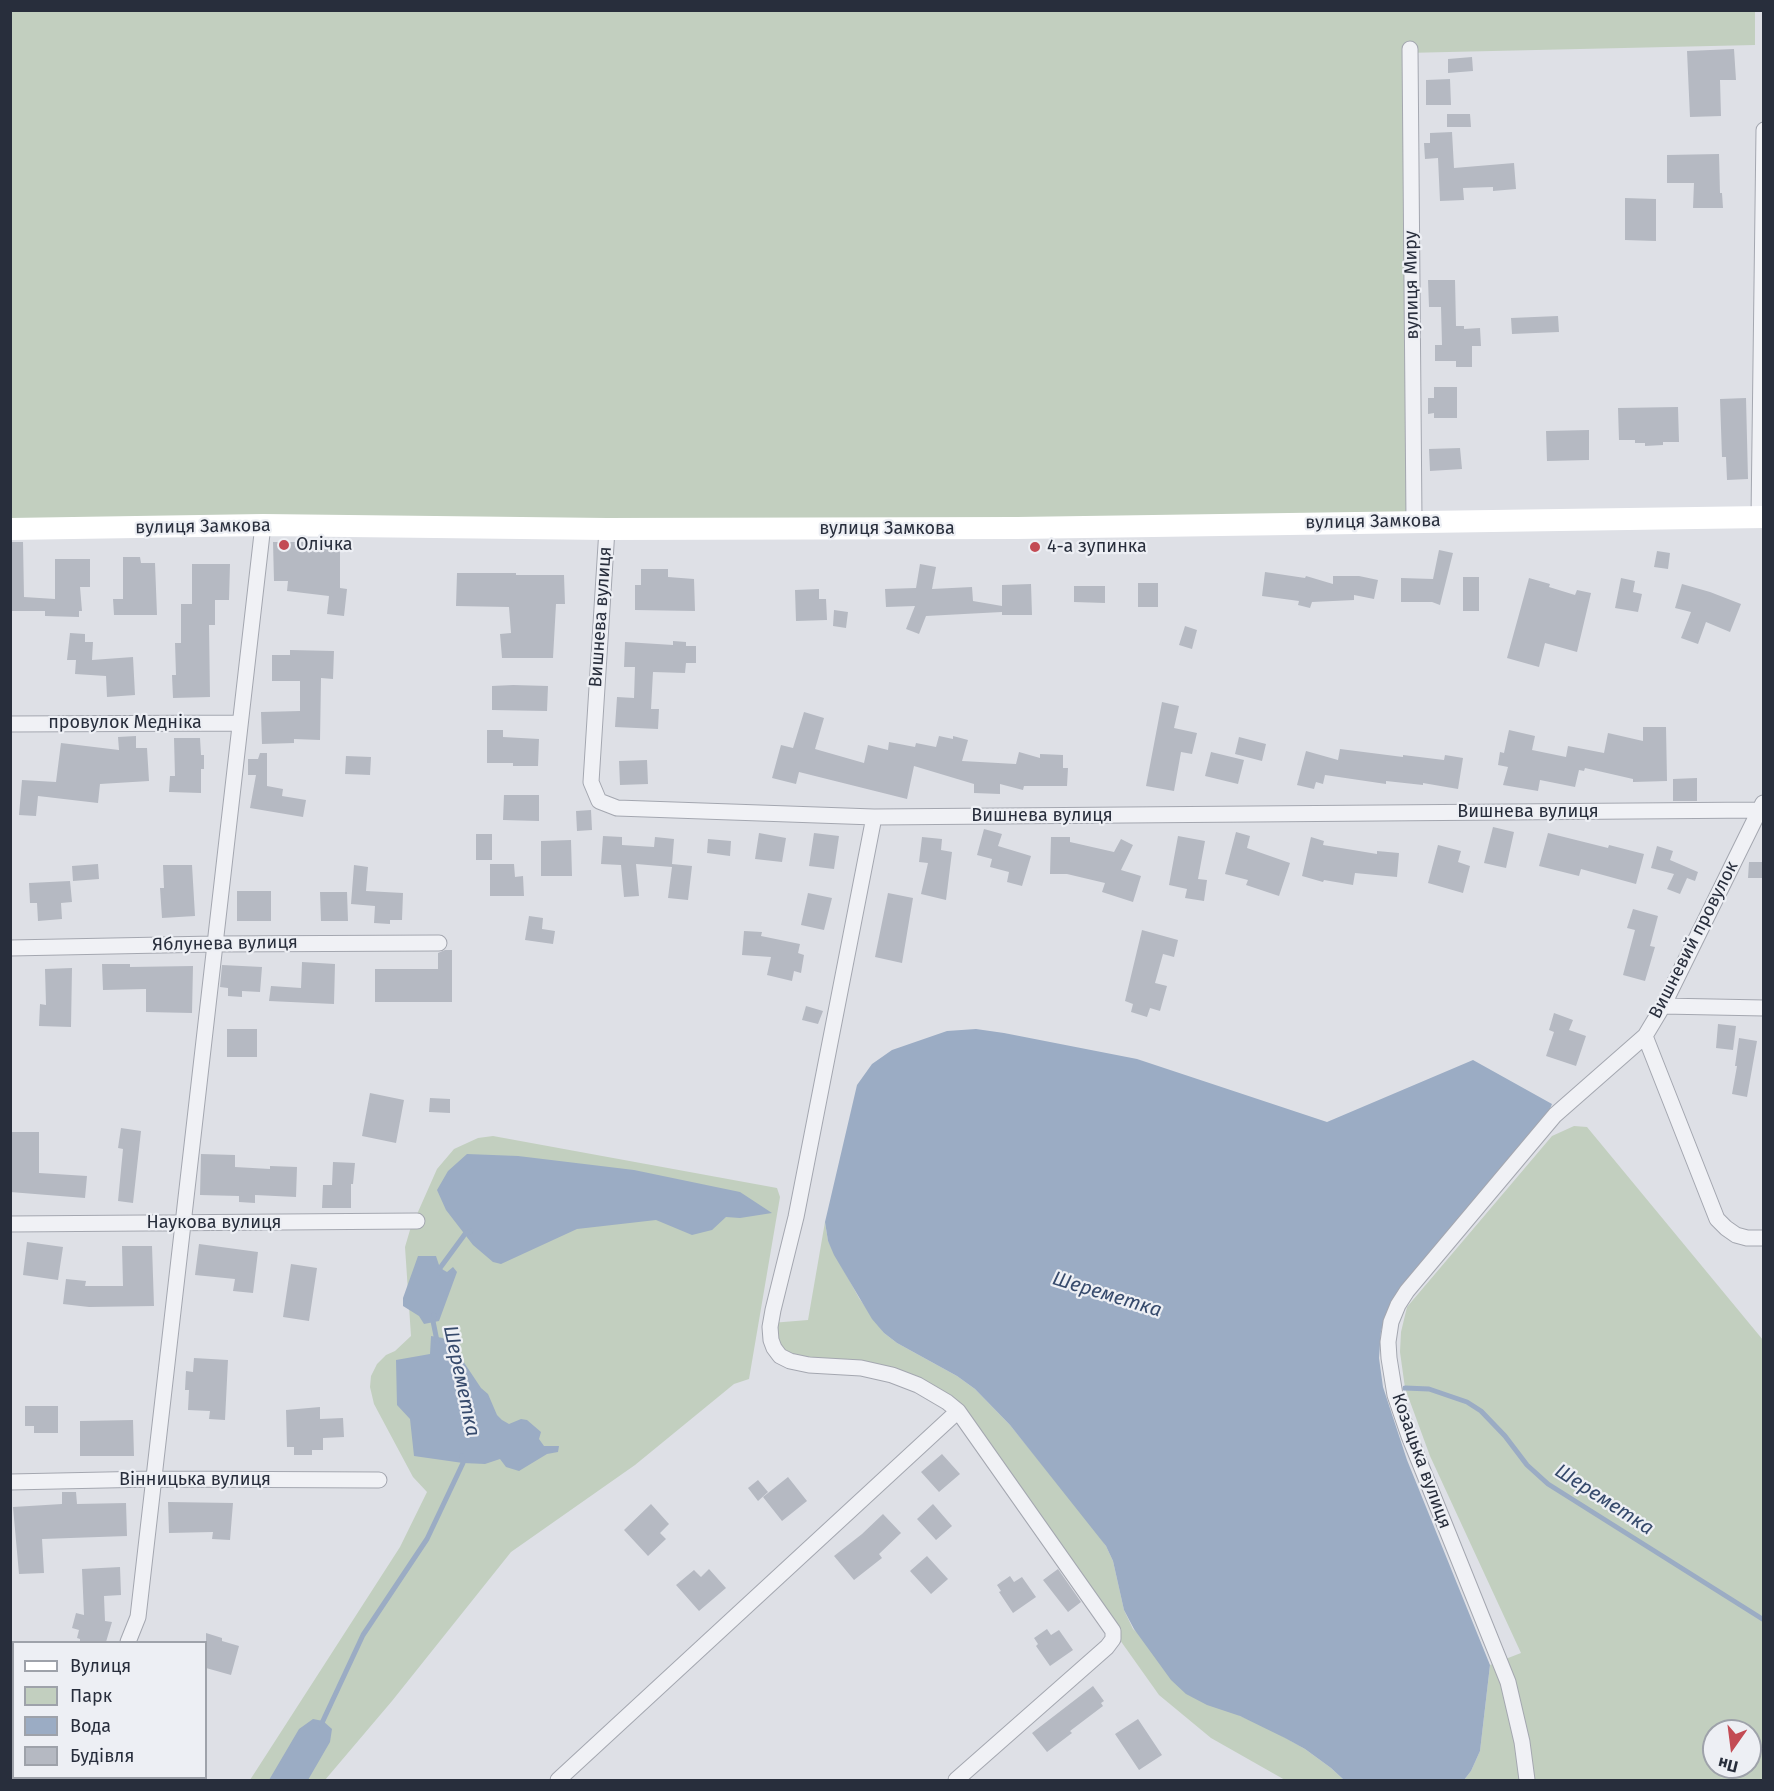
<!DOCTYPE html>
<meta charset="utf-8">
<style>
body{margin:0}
#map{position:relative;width:1774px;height:1791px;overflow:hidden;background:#dee0e6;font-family:"Fira Sans",sans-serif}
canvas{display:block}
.frame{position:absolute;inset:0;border:12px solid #282e3c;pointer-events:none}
.legend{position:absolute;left:12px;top:1641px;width:195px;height:138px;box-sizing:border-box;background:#edeff4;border:2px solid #9ea2aa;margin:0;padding:8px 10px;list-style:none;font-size:18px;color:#282e3c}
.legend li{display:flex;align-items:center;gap:12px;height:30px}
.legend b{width:30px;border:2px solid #9ea2aa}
.north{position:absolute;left:1702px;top:1719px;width:60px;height:60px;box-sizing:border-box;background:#edeff4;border:2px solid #9ea2aa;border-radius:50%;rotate:194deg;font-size:16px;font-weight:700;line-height:24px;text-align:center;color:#282e3c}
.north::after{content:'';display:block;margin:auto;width:21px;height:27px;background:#c34b54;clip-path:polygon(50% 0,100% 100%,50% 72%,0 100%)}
</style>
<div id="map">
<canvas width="1774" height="1791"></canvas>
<div class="frame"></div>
<ul class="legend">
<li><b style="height:8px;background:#fff"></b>Вулиця</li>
<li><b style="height:16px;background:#c2cfbf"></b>Парк</li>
<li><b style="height:16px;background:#9bacc4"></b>Вода</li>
<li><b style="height:16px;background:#b5b9c2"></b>Будівля</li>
</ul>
<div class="north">Пн</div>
</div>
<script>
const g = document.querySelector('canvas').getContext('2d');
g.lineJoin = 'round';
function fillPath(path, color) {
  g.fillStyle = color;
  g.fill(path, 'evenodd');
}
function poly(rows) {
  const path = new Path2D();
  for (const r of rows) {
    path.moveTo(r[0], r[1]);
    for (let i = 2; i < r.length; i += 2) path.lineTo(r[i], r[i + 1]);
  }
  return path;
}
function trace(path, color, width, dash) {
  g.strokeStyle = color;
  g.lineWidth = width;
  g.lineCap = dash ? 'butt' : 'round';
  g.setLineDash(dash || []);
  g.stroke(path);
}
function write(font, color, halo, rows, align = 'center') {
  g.font = font + ' "Fira Sans",sans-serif';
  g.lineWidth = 4.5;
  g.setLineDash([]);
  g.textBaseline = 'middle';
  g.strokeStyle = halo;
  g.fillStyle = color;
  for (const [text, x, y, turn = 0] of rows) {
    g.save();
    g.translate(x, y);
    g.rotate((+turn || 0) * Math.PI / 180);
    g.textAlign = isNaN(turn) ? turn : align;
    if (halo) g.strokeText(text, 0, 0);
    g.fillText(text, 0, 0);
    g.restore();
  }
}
fillPath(poly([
 [1755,10,1755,45,1405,53,1414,521,11,530,10,11],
 [1574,1126,1587,1127,1763,1340,1763,1780,1464,1780,1471,1771,1480,1751,1490,1665,1521,1653,1430,1456,1405,1388,1400,1352,1401,1332,1407,1307,1552,1136],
 [1714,1731,1750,1731,1750,1767,1714,1767],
 [493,1136,777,1188,780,1197,749,1379,734,1384,635,1465,511,1552,392,1701,325,1780,250,1780,400,1547,427,1492,413,1477,374,1404,370,1387,371,1376,377,1364,386,1355,395,1351,411,1336,405,1247,410,1230,437,1169,454,1149,478,1138],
 [825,1222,828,1241,859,1298,884,1333,897,1343,957,1376,975,1389,1010,1425,1094,1528,1106,1546,1113,1561,1124,1610,1133,1629,1240,1716,1263,1725,1305,1749,1331,1768,1344,1780,1285,1780,1211,1738,1159,1695,958,1412,918,1385,790,1361,770,1327,771,1323,808,1320]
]), '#c2cfbf');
fillPath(poly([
 [976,1029,1004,1033,1137,1059,1327,1122,1473,1060,1552,1104,1547,1116,1390,1304,1381,1331,1379,1358,1383,1387,1407,1460,1490,1665,1480,1751,1471,1771,1464,1780,1344,1780,1331,1768,1305,1749,1285,1738,1240,1716,1207,1705,1186,1694,1171,1680,1134,1629,1124,1610,1113,1561,1106,1546,1010,1425,975,1389,957,1376,897,1343,884,1333,872,1319,834,1255,828,1241,825,1222,857,1085,872,1064,892,1050,947,1031],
 [467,1154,518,1156,634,1170,740,1192,772,1213,740,1218,726,1217,712,1230,692,1235,656,1220,577,1229,501,1264,493,1262,473,1245,446,1210,437,1190,448,1171],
 [418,1256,436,1256,440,1268,447,1272,453,1267,457,1272,439,1321,424,1324,419,1316,403,1306,403,1298],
 [431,1336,443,1338,457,1352,481,1388,488,1394,497,1415,502,1420,509,1424,521,1419,527,1420,541,1432,539,1439,544,1446,559,1446,558,1452,547,1454,519,1471,506,1467,500,1459,485,1464,463,1463,414,1456,410,1419,397,1405,396,1360,430,1354],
 [313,1719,323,1721,332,1729,330,1742,308,1780,269,1780,299,1729]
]), '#9bacc4');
trace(poly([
 [440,1273,440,1268,465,1234,471,1231],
 [434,1315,433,1321,437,1341],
 [1405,1388,1429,1389,1467,1402,1481,1411,1505,1436,1527,1465,1548,1484,1764,1620],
 [321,1725,363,1635,427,1539,463,1463,462,1456]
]), '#9bacc4', 5);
fillPath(poly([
 [1734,49,1736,80,1720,80,1721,116,1690,117,1687,51],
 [1472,57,1473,71,1448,73,1448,59],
 [1450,79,1451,105,1426,105,1426,80],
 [1447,114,1470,114,1471,127,1447,127],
 [1452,132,1454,168,1514,163,1516,189,1493,191,1493,187,1463,188,1464,200,1440,201,1438,158,1425,159,1424,143,1430,143,1430,133],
 [1719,154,1720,193,1722,193,1723,208,1693,208,1694,183,1667,183,1667,155],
 [1625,198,1656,199,1656,241,1625,240],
 [1428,280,1455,280,1456,326,1464,326,1464,329,1480,328,1481,346,1472,346,1472,367,1456,367,1456,361,1435,361,1435,345,1442,345,1441,307,1429,307],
 [1558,316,1559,332,1512,334,1511,318],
 [1434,387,1457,387,1457,418,1434,418,1434,413,1428,414,1428,398,1434,398],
 [1746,398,1748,479,1727,480,1726,457,1722,457,1720,399],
 [1678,407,1679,442,1663,442,1663,445,1645,446,1645,443,1635,443,1635,440,1619,440,1618,408],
 [1589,430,1589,460,1547,461,1546,431],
 [1460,448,1462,469,1430,471,1429,449],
 [10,542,23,542,24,597,55,599,55,559,90,559,90,587,80,587,82,611,79,611,79,617,45,616,45,611,10,611],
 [273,542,340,542,340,588,347,589,344,616,327,614,329,596,287,591,288,581,274,581],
 [1439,550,1453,553,1440,605,1432,602,1401,602,1401,578,1433,579],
 [1657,551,1670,553,1668,569,1654,567],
 [123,557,140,557,141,563,155,563,157,615,114,615,113,599,123,599],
 [192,564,230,564,229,600,215,600,215,625,209,625,210,697,173,698,172,675,176,675,175,643,181,643,181,604,192,604],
 [920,564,936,567,932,589,972,587,973,601,1002,606,1002,585,1031,584,1032,615,1002,615,1002,612,926,616,919,634,906,629,915,606,886,607,885,589,916,588],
 [641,569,668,569,668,577,694,579,695,611,635,610,635,585,641,585],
 [1265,572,1305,578,1306,576,1333,584,1333,576,1359,576,1378,580,1374,599,1354,595,1354,600,1312,602,1310,608,1298,605,1299,601,1262,596],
 [457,573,516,573,516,575,564,575,565,604,556,604,553,658,502,658,500,634,511,633,509,607,456,606],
 [1463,577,1479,577,1479,611,1463,611],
 [1529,578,1550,584,1549,587,1575,595,1577,590,1591,593,1577,652,1545,643,1539,667,1507,658],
 [1621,578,1635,581,1633,592,1642,594,1638,612,1615,608],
 [1138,583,1158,583,1158,607,1138,607],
 [1682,584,1710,592,1741,604,1730,632,1706,622,1698,644,1681,638,1691,612,1675,608],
 [1074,586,1105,586,1105,603,1074,602],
 [819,589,819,599,826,599,827,620,796,621,795,590],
 [834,610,848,612,846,628,833,626],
 [1185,626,1197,630,1192,649,1179,645],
 [70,633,85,634,85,642,93,642,92,660,133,657,135,695,107,697,106,676,75,674,76,660,67,660],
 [673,641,686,642,686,646,696,646,696,663,686,663,685,673,653,672,651,709,659,709,658,729,615,727,617,697,634,698,635,667,624,667,625,642,673,645],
 [290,650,334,651,333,679,321,678,320,740,294,739,294,743,262,744,261,712,300,711,300,681,272,681,272,655,290,655],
 [513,685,548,686,547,711,492,710,492,686],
 [1162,702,1179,706,1174,728,1197,733,1192,754,1181,752,1174,791,1146,786],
 [804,712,824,718,815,749,864,763,868,745,888,750,889,742,915,747,916,743,936,747,939,736,953,739,953,736,968,740,962,761,1016,764,1019,752,1040,758,1040,754,1063,755,1063,768,1068,768,1067,786,1024,786,1023,790,1000,784,1000,794,974,793,974,784,914,766,907,799,799,772,796,784,772,778,781,745,793,748],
 [1643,727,1666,727,1667,781,1633,782,1633,779,1585,768,1584,771,1579,770,1575,787,1540,780,1538,791,1503,785,1508,767,1498,765,1500,752,1504,753,1509,730,1535,736,1532,750,1566,757,1568,746,1604,753,1608,733,1643,741],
 [487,730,503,730,503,737,539,739,538,766,513,766,513,763,487,763],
 [136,736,136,748,147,748,149,781,100,784,98,803,38,796,36,816,19,815,22,780,56,782,61,743,119,750,118,737],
 [1239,737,1266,744,1262,761,1235,754],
 [174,738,200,738,201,755,204,755,204,769,201,769,201,793,169,792,170,776,175,776],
 [1340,749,1403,757,1403,755,1444,760,1445,755,1463,758,1458,789,1423,783,1423,785,1386,781,1386,784,1325,775,1323,784,1316,782,1314,789,1297,785,1306,751,1338,760],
 [1211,752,1244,760,1238,784,1205,776],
 [260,753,267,753,267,786,283,789,282,796,306,800,303,817,250,808,256,775,248,775,248,759,258,759],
 [346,756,371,757,370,775,345,774],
 [647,760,648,784,620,785,619,761],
 [1697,778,1697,801,1673,801,1673,779],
 [504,795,539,795,539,821,503,820],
 [591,810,592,830,577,831,576,811],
 [1493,827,1514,832,1506,868,1484,863],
 [984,829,1002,834,998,846,1031,856,1022,886,1007,882,1009,872,990,867,992,859,977,855],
 [1236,832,1250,836,1247,848,1290,863,1279,896,1246,885,1248,880,1225,874],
 [759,833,786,838,782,862,755,859],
 [814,833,839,836,834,869,809,866],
 [1548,833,1608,848,1609,845,1644,854,1636,884,1581,869,1579,876,1539,866],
 [476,834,492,834,492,860,476,860],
 [603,836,622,837,622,845,654,847,655,837,674,839,672,864,692,866,688,900,668,898,672,867,636,864,639,896,624,897,621,865,601,864],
 [1178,836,1205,841,1198,879,1207,880,1204,901,1185,898,1187,889,1169,885],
 [922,837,942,839,941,850,952,852,946,900,921,894,928,863,919,862],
 [1051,837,1070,837,1070,842,1114,852,1121,839,1133,845,1121,870,1141,876,1133,902,1102,892,1105,883,1067,874,1050,874],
 [1311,837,1324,841,1323,845,1377,854,1377,851,1399,853,1397,877,1355,873,1353,885,1324,880,1323,882,1302,876],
 [708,839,731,841,730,856,707,853],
 [571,840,572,876,541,876,541,841],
 [1438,845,1461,851,1458,862,1470,866,1463,893,1428,883],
 [1657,846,1673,851,1670,860,1698,872,1695,881,1687,878,1680,894,1667,889,1674,874,1651,868],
 [1749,862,1764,862,1764,878,1748,878],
 [98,864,99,879,73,881,72,866],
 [490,864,514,864,515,877,523,876,524,896,490,896],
 [163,865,192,865,195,916,162,918,160,888,164,888],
 [354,865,368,867,366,891,403,893,402,920,390,920,390,924,374,923,375,906,351,904],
 [70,881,72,902,61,903,62,919,38,921,37,903,30,903,29,883],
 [237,891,271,891,271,921,237,921],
 [320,892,347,892,348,921,321,921],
 [808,893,832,898,824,930,801,925],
 [888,893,913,898,902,963,875,957],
 [1633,909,1658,916,1650,946,1655,947,1645,981,1623,975,1635,930,1627,928],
 [529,916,543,918,542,929,555,931,553,944,525,940],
 [1142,930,1178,940,1174,957,1163,954,1155,983,1167,986,1160,1011,1150,1008,1147,1017,1131,1012,1133,1004,1125,1001],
 [744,931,762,932,761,936,800,944,798,953,804,955,801,973,794,971,792,981,767,975,771,957,742,955],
 [445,950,452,950,452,1002,375,1002,375,969,438,969,438,953],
 [302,962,335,964,334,1004,269,1001,271,986,301,988],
 [102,964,130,964,130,967,193,966,192,1013,146,1012,146,989,103,990],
 [222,965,262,967,260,992,242,991,242,997,228,996,228,988,220,987],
 [72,968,71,1027,39,1026,40,1004,46,1005,45,969],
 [806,1006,823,1011,818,1024,802,1020],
 [1554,1013,1573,1020,1569,1030,1586,1036,1576,1066,1546,1056,1554,1032,1549,1030],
 [1718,1024,1736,1026,1733,1050,1716,1048],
 [227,1029,257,1029,257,1057,227,1057],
 [1739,1038,1757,1041,1747,1097,1732,1094,1737,1066,1735,1066],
 [370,1093,404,1100,396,1143,362,1136],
 [430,1098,450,1099,450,1113,429,1112],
 [121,1128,141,1131,133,1203,118,1201,123,1149,118,1148],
 [10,1132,39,1132,39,1173,87,1176,85,1198,10,1192],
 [201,1154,235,1155,235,1167,270,1169,270,1166,297,1167,296,1197,255,1195,255,1203,239,1202,239,1196,200,1195],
 [333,1162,355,1163,353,1184,351,1184,351,1208,322,1208,323,1185,332,1185],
 [27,1242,63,1247,58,1280,23,1275],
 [199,1244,258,1252,253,1293,233,1291,235,1279,195,1275],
 [122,1246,152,1246,154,1306,89,1307,63,1304,66,1279,86,1281,85,1286,123,1286],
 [291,1264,317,1268,309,1321,283,1317],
 [194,1358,228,1360,225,1420,209,1419,210,1411,188,1410,189,1390,185,1390,186,1371,193,1372],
 [25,1406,58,1406,58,1433,34,1433,34,1426,25,1426],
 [320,1407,320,1419,343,1418,344,1437,323,1438,323,1450,312,1450,312,1455,294,1455,294,1447,287,1447,286,1410],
 [133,1420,134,1456,80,1456,80,1421],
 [942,1454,960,1474,939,1492,921,1472],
 [788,1477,807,1501,782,1521,763,1497],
 [758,1480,768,1492,758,1501,748,1488],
 [62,1492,76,1492,77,1504,126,1503,127,1536,42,1539,44,1573,19,1574,13,1507,62,1504],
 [168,1502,233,1503,230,1540,212,1539,213,1532,169,1533],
 [651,1504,669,1524,660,1533,666,1539,648,1556,624,1530],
 [933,1504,952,1526,936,1540,917,1519],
 [883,1514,901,1533,879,1554,882,1558,854,1580,834,1556,862,1534],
 [927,1556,948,1579,931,1594,910,1571],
 [120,1567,121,1595,104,1596,105,1621,112,1622,106,1642,80,1642,80,1639,77,1638,79,1630,72,1628,76,1613,84,1615,82,1569],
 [709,1569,726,1588,699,1611,676,1585,694,1570,701,1577],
 [1058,1569,1081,1602,1068,1612,1043,1580],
 [1010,1576,1014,1582,1022,1577,1036,1597,1013,1613,999,1592,1001,1591,997,1585],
 [1047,1629,1051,1635,1059,1630,1073,1650,1050,1666,1036,1646,1038,1644,1034,1638],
 [206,1633,222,1638,222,1641,239,1646,231,1675,206,1668],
 [1093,1686,1104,1701,1101,1703,1103,1706,1070,1731,1072,1733,1047,1752,1032,1733],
 [1138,1719,1162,1755,1139,1770,1115,1734]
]), '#b5b9c2');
const street = poly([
 [1410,49,1414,521],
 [1759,517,1764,130],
 [607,529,591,782,599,801,617,808,874,817,1759,810],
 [10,724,240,723],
 [874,817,796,1217,773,1310,770,1327,771,1340,774,1348,780,1356,790,1361,809,1365,861,1368,892,1375,918,1385,947,1402,958,1411,1113,1631,1113,1639,1107,1647,956,1780],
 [10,948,214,944,439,943],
 [1663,1006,1764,1008],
 [1645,1036,1717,1219,1726,1228,1736,1235,1747,1238,1764,1238],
 [10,1224,417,1221],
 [10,1482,153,1479,379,1480],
 [128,1642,138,1617,263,525],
 [66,1780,71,1778],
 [558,1780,958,1411],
 [1527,1780,1522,1742,1508,1682,1409,1436,1395,1395,1389,1358,1388,1342,1391,1322,1398,1305,1407,1291,1555,1115,1645,1036,1663,1006,1763,803]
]);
trace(street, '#a4a7b0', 17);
trace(street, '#f0f1f5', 15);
trace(poly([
 [10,529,263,525,607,529,1017,528,1764,517]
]), '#fff', 22);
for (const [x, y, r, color] of [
 [284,545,6,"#c34b54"],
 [1035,547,6,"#c34b54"]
]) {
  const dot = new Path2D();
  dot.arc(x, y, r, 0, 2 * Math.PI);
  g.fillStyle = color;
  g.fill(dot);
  trace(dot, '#edeff4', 2);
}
write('18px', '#282e3c', '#edeff4', [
 ["вулиця Миру",1412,285,-91],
 ["вулиця Замкова",1373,522,-1],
 ["вулиця Замкова",203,527,-1],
 ["вулиця Замкова",887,529],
 ["Вишнева вулиця",601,617,-86],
 ["провулок Медніка",125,723],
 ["Вишнева вулиця",1528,812],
 ["Вишнева вулиця",1042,816],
 ["Вишневий провулок",1694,940,-63],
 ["Яблунева вулиця",225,944,-1],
 ["Наукова вулиця",214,1223],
 ["Козацька вулиця",1421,1461,70],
 ["Вінницька вулиця",195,1480]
]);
write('18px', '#282e3c', '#edeff4', [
 ["Олічка",296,545],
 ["4-а зупинка",1047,547]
], 'left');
write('italic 20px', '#364a6c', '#edeff4', [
 ["Шереметка",1107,1295,17],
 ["Шереметка",461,1381,78],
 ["Шереметка",1604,1500,33]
]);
</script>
